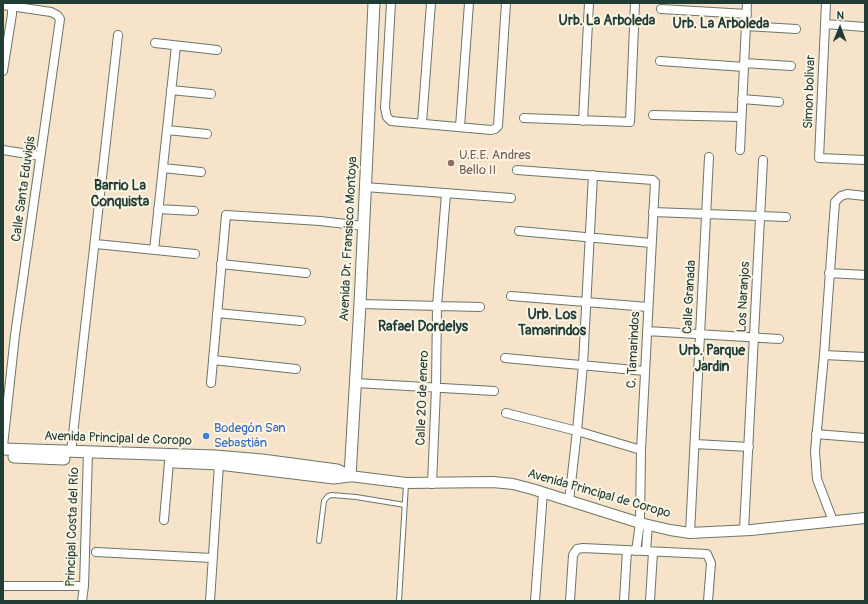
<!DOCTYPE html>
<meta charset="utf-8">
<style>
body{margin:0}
#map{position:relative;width:868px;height:604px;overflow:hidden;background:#f6e3c9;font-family:Pangolin,sans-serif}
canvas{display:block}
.frame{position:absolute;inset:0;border:4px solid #1f3d34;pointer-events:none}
.north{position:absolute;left:820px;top:8px;width:40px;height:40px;-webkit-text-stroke:3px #fcf5e5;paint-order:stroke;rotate:1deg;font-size:11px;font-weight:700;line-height:16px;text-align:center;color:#1f3d34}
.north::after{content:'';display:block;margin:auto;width:14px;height:18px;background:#1f3d34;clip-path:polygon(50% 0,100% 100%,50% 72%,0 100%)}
</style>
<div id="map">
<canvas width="868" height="604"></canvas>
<div class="frame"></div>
<div class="north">N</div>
</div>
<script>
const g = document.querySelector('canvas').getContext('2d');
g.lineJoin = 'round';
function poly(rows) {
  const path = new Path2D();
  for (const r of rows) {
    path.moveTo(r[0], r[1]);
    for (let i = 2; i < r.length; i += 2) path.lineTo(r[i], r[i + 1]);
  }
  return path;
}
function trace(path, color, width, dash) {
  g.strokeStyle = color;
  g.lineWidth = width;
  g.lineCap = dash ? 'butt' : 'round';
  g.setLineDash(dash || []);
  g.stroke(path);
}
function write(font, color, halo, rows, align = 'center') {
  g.font = font + ' Pangolin,sans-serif';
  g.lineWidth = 4;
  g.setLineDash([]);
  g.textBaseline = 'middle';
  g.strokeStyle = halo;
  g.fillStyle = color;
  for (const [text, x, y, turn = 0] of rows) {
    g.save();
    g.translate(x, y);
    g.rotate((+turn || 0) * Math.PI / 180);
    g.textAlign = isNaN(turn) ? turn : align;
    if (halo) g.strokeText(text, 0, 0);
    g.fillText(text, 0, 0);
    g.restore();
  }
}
const service = poly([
 [319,541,324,501,328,496,332,495,356,497,405,505],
 [399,601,406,484]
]);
const minor = poly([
 [391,3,385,108,387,117,391,121,491,130,495,129,498,126,506,3],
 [826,3,819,158,865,160],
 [3,5,51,12,57,15,60,19,15,335,3,446],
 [661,9,747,14],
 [825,24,865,27],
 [746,26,796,29],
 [155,43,217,50],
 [660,61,744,67],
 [744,63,791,66],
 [3,71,12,14,12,3],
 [171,90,211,94],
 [742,99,779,102],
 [653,115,741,117],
 [524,118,630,122,635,3],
 [583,121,589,3],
 [422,123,431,3],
 [460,127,469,3],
 [167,130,207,134],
 [3,150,40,156],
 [740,150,747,3],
 [163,168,201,172],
 [517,170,653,180,655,182,641,450,640,523,636,551],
 [365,187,511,198],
 [158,209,194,211],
 [653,212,786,217],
 [519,231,651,243],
 [96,244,195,254],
 [154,250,176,46],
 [221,264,306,273],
 [829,273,865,275],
 [511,296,648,307],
 [360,304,480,307],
 [217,313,301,321],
 [647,331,779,339],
 [824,355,865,357],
 [505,358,645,371],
 [213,360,296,369],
 [211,383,226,215,320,221,363,226],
 [356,383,494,391],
 [506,413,577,431,641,450],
 [816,434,865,438],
 [695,444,749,447],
 [71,452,118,35],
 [432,484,436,389,437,306,446,194],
 [569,501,577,431,583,365,593,175],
 [164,520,169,462],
 [833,521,817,479,815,451,824,355,835,202,841,196,847,194,865,196],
 [744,530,763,160],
 [690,533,709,157],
 [646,551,648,525],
 [96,552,212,558],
 [3,586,84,586],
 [82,601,84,586,88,453],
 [210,601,219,464],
 [535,601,543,492],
 [570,601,573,555,577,549,583,548,707,554,711,563,708,601],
 [624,601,627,550],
 [650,601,653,552]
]);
const tertiary = poly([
 [350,476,406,483,493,482,513,484,532,489,640,523,670,530,690,533,751,530,865,518]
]);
const secondary = poly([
 [3,449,215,456,262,460,337,470,350,476],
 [14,457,64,459],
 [174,462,219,464,334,478,349,476],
 [350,476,360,304,374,3]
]);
trace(service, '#6a7768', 6);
trace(minor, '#6a7768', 10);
trace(tertiary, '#6a7768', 12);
trace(secondary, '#6a7768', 13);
trace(service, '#fff', 4);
trace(minor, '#fff', 8);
trace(tertiary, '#fff', 10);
trace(secondary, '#fff', 11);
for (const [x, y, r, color] of [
 [451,163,4,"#8d6e63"],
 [206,436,4,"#3f7fe0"]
]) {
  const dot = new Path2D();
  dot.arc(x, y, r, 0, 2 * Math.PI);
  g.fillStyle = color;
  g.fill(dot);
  trace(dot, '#fcf5e5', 1.5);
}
write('13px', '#1f3d34', '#fcf5e5', [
 ["Simon bolivar",810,92,-88],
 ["Calle Santa Eduvigis",24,189,-82],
 ["Avenida Dr. Fransisco Montoya",349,239,-87],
 ["Calle Granada",690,297,-87],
 ["Los Naranjos",744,297,-87],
 ["C. Tamarindos",634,350,-87],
 ["Calle 20 de enero",423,398,-88],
 ["Avenida Principal de Coropo",118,439,2],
 ["Avenida Principal de Coropo",599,494,16],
 ["Principal Costa del Río",73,527,-88]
]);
write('13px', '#785e54', '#fcf5e5', [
 ["U.E.E. Andres",459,156],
 ["Bello II",459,171]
], 'left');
write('13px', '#366cbe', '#fcf5e5', [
 ["Bodegón San",214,429],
 ["Sebastián",214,444]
], 'left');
write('bold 14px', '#1f3d34', '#fcf5e5', [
 ["Urb. La Arboleda",607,21],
 ["Urb. La Arboleda",721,24],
 ["Barrio La",120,186],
 ["Conquista",120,202],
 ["Urb. Los",552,315],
 ["Tamarindos",552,331],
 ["Rafael Dordelys",423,327],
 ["Urb. Parque",712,351],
 ["Jardin",712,367]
]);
</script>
